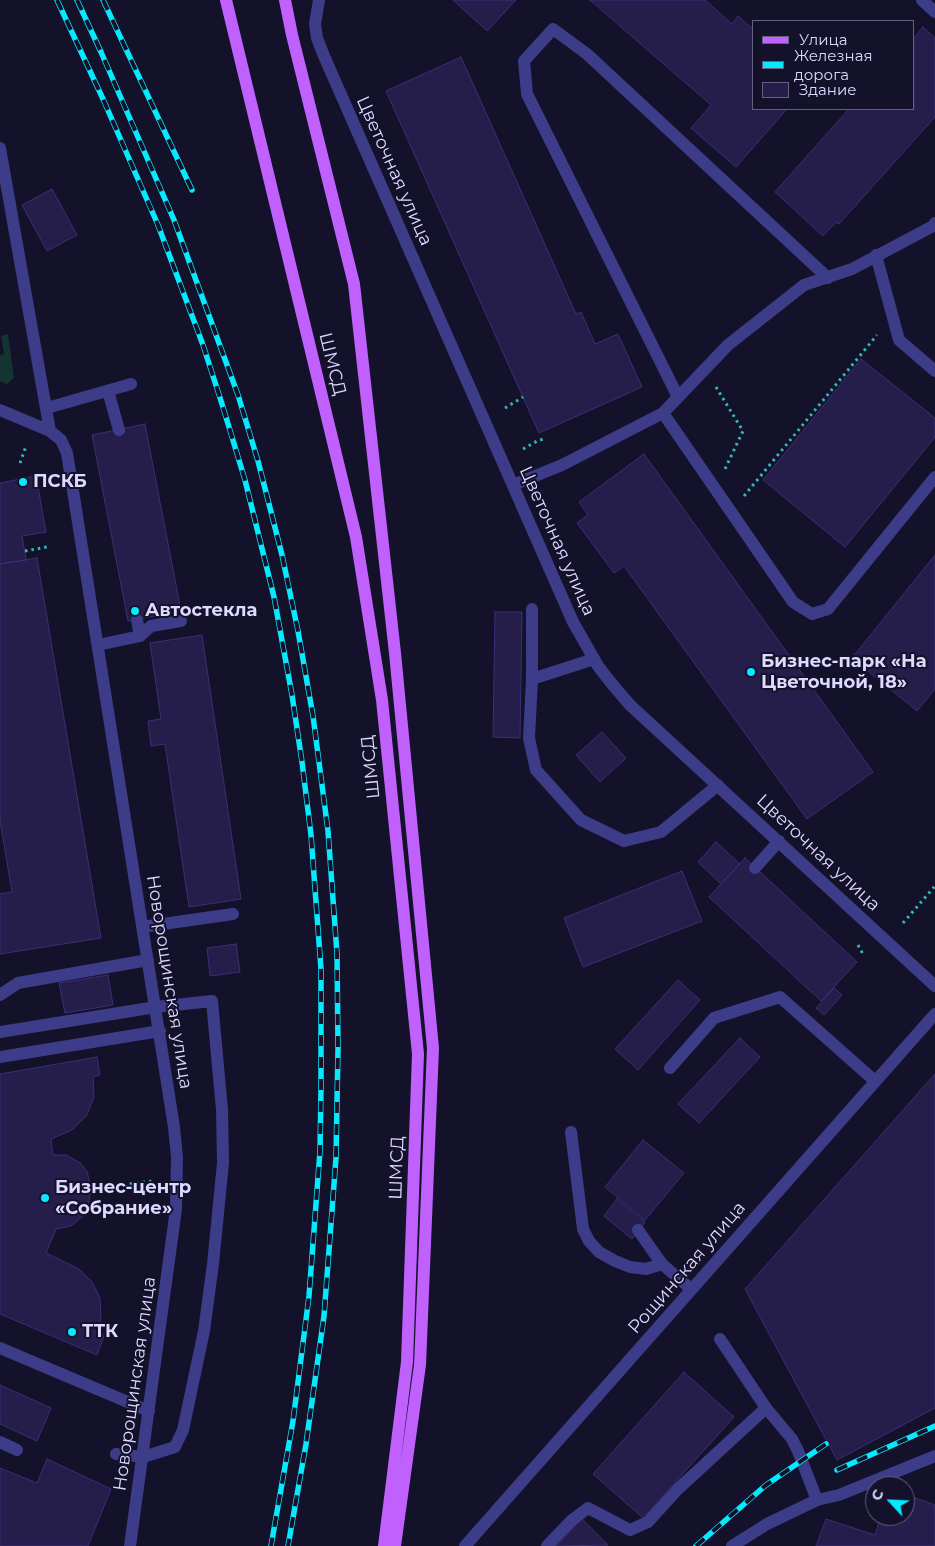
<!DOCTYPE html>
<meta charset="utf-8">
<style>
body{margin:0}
#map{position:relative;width:935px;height:1546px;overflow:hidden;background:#14112a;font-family:Montserrat,sans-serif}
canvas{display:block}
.legend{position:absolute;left:752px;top:20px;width:162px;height:90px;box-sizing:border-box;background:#14112a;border:1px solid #64617f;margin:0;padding:6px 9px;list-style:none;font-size:15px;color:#ddd9ff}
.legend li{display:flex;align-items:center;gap:10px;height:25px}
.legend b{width:25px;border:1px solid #64617f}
.north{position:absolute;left:865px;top:1476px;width:50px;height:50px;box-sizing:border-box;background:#14112a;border:1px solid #64617f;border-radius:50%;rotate:295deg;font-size:14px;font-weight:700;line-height:20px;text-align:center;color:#ddd9ff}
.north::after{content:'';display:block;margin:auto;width:18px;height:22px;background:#06eafe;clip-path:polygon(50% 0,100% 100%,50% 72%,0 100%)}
</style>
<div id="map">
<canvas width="935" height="1546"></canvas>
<ul class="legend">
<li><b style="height:6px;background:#c061fe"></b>Улица</li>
<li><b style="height:6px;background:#06eafe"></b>Железная дорога</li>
<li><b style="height:14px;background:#251d4a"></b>Здание</li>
</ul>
<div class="north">С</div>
</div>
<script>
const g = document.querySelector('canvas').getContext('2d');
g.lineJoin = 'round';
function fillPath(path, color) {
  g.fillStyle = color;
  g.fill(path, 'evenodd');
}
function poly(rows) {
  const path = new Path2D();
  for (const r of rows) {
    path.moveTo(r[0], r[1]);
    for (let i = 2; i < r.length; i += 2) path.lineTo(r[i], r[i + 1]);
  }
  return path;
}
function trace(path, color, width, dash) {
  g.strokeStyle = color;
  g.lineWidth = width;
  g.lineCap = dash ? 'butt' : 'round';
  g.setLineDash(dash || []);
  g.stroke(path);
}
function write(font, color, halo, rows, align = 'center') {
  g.font = font + ' Montserrat,sans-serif';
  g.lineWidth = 4;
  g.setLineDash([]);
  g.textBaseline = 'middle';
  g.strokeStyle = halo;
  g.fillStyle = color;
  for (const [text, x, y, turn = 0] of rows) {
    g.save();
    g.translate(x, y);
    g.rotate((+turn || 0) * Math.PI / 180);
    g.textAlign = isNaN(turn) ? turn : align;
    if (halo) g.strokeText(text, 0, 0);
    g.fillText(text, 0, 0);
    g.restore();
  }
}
fillPath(poly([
 [8,334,14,378,7,384,0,381,0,355,4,354,1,336]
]), '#143432');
const building = poly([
 [453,0,516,0,487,31,453,0],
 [590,0,705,0,732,24,738,16,754,30,754,109,787,109,736,167,691,128,711,105,590,0],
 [923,27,935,38,935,117,839,224,836,222,823,236,775,192,849,109,914,109,914,38,923,27],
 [461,57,576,314,581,312,595,344,618,334,642,387,539,433,386,91,461,57],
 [52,189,77,235,47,251,22,205,52,189],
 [861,359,935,418,935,437,845,547,763,480,861,359],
 [145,424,181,611,128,621,92,435,145,424],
 [644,454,873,772,807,819,624,566,614,573,577,523,588,515,579,502,644,454],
 [36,476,46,532,22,536,26,560,0,564,0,483,36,476],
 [935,555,935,689,917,711,852,658,935,555],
 [37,558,101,938,0,954,0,894,12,892,0,821,0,564,37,558],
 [495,612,522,612,520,738,493,737,495,612],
 [202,635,241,899,189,907,165,744,151,746,148,721,161,719,150,643,202,635],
 [602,732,626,758,600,782,576,755,602,732],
 [716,842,740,864,721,884,698,862,716,842],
 [745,858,857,962,821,1001,709,897,745,858],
 [682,871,702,921,583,967,564,918,682,871],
 [236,944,240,972,210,976,207,948,236,944],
 [108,975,113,1005,65,1013,59,983,108,975],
 [678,980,700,1000,638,1070,615,1049,678,980],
 [834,988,842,995,824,1015,816,1008,834,988],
 [740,1038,760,1057,699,1123,678,1104,740,1038],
 [97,1057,100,1075,93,1077,94,1097,87,1115,72,1130,51,1139,53,1155,67,1155,80,1163,87,1171,91,1189,88,1207,82,1217,71,1226,56,1229,46,1253,79,1269,92,1282,100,1298,101,1319,97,1333,104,1336,97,1355,0,1314,0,1074,97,1057],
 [935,1074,935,1408,837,1460,745,1289,935,1074],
 [643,1140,684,1173,645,1220,605,1187,643,1140],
 [617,1199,645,1222,632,1239,604,1216,617,1199],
 [684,1372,734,1417,643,1518,593,1474,684,1372],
 [0,1385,51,1408,37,1441,0,1424,0,1385],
 [47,1459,111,1489,88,1546,0,1546,0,1468,37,1483,47,1459],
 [905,1494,935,1505,935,1546,816,1546,826,1519,875,1535,881,1516,905,1516,905,1494],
 [582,1519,608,1545,556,1546,582,1519]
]);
fillPath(building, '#251d4a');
trace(building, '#3c2f76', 1);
trace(poly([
 [716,387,743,431,725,469],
 [505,408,523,397],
 [523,449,539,440,546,439],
 [20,463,26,446],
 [744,496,877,335],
 [25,551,47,547],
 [903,923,935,886],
 [858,945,864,956],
 [91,1189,153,1181]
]), '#31bbb0', 3, [2.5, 4]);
trace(poly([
 [319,0,315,24,317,38,324,56,573,622,598,666,612,684,630,705,935,986],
 [922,0,935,12],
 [0,148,50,431],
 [876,255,899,340,935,371],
 [108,391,119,430],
 [678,397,527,94,524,61,553,29,587,54,828,278],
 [47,408,131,384],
 [0,410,50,431,61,440,67,453,174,1127,177,1157,176,1209,130,1546],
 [663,413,793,602,812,614,828,609,935,477],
 [513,485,562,465,663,413,728,345,804,285,852,269,933,226,935,223],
 [532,609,532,679,529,738,536,770,581,820,624,841,661,832,718,785],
 [137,620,140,636],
 [98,645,140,636,151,626,181,621],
 [532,679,594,659],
 [755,868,779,841],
 [142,927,233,914],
 [0,995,18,983,148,960],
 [0,1032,156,1007,212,1001,222,1110,223,1163,213,1264,204,1331,183,1430,175,1447,143,1457,116,1454],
 [0,1057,160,1031],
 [670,1068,714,1018,780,997,875,1081],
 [571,1132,583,1229,589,1241,599,1252,615,1261,630,1267,646,1269,662,1264,691,1289],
 [638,1230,662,1264],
 [720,1339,766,1408,792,1439,798,1451,817,1500,839,1495,935,1456],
 [0,1348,149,1411],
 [0,1442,17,1450],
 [465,1546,935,1014],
 [547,1546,572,1520,588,1508,630,1530,648,1522,678,1489,766,1408],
 [732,1546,767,1524,817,1500]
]), '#3d3c88', 12);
trace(poly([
 [226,0,356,537,382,700,418,1054,407,1362,384,1546],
 [285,0,292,35,354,284,395,653,433,1048,420,1365,395,1546]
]), '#c061fe', 12);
const rail = poly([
 [57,0,103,99,158,225,203,345,222,404,245,480,274,597,292,695,302,762,311,835,321,969,321,1088,320,1151,309,1296,293,1421,271,1546],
 [77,0,101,52,174,220,238,395,258,461,282,555,298,631,313,716,328,831,337,954,338,1048,336,1158,324,1316,306,1444,288,1546],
 [103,0,192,190],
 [837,1470,935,1426],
 [696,1546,766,1485,826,1444]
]);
trace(rail, '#06eafe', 5.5);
trace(rail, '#14112a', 4, [11]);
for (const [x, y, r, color] of [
 [23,482,5,"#06eafe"],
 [135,611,5,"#06eafe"],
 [751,672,5,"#06eafe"],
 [45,1198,5,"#06eafe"],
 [72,1332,5,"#06eafe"]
]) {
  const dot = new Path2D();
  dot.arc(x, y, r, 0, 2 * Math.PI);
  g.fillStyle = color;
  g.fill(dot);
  trace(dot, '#14112a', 2);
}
write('18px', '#ddd9ff', '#14112a', [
 ["Цветочная улица",394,171,66],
 ["ШМСД",332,364,76],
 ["Цветочная улица",557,541,66],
 ["ШМСД",371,767,-96],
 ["Цветочная улица",818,853,43],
 ["Новорощинская улица",169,982,81],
 ["ШМСД",397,1168,-88],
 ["Рощинская улица",687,1268,-49],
 ["Новорощинская улица",135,1384,-82]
]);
write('bold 18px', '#ddd9ff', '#14112a', [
 ["ПСКБ",33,482],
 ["Автостекла",145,611],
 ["Бизнес-парк «На",761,662],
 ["Цветочной, 18»",761,683],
 ["Бизнес-центр",55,1188],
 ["«Собрание»",55,1209],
 ["ТТК",82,1332]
], 'left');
</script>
